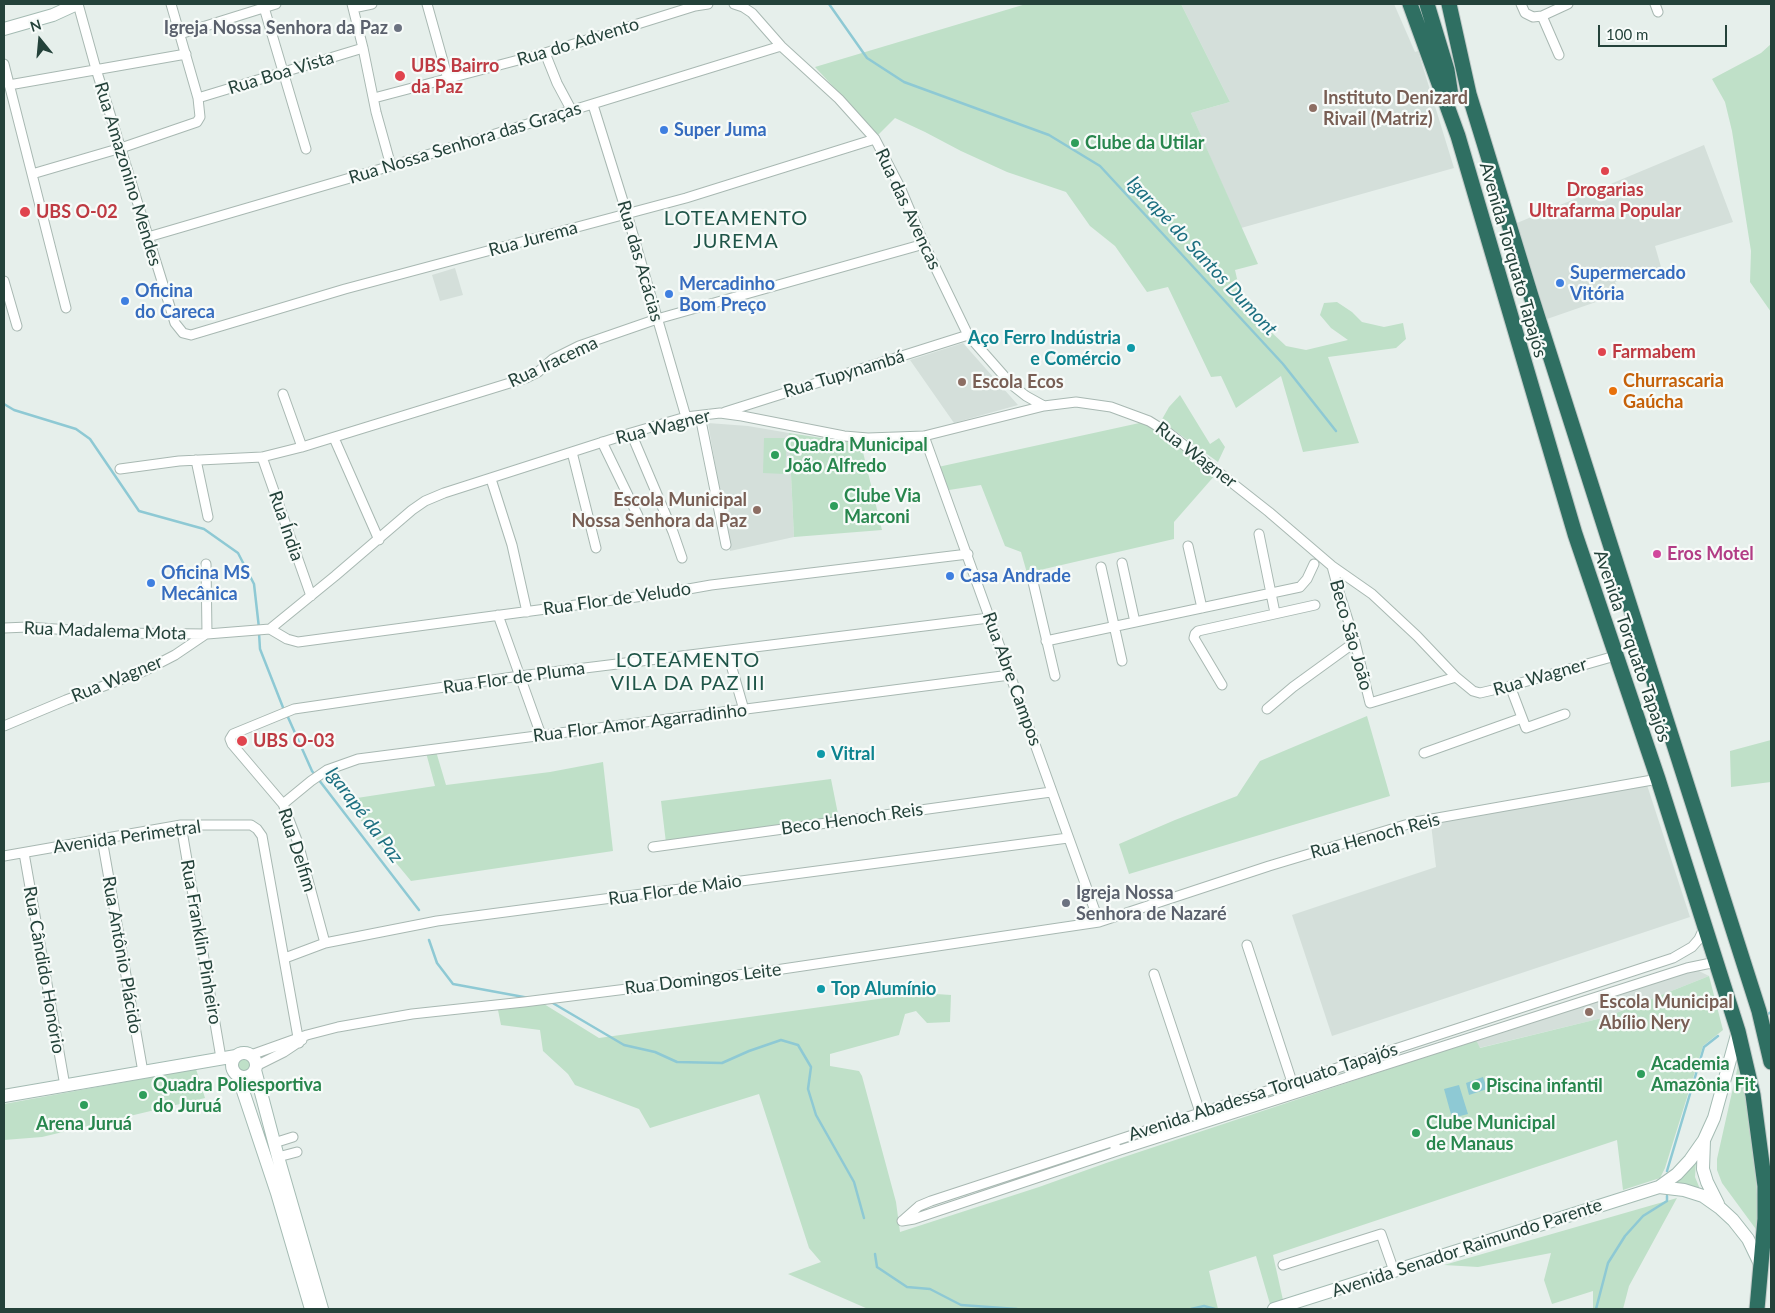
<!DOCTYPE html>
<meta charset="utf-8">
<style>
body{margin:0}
#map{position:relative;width:1775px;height:1313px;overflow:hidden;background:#e6efeb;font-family:Lato,sans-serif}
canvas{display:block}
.frame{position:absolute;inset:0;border:5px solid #24423a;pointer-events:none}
.north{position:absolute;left:15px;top:15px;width:50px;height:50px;-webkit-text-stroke:4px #f7fbf9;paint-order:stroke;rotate:343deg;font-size:14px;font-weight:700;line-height:20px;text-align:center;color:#24423a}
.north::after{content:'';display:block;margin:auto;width:18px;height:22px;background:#24423a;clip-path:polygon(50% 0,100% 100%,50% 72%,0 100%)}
.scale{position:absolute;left:1598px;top:25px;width:129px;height:22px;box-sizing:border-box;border:2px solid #24423a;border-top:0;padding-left:6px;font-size:15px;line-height:18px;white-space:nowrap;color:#24423a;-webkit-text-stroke:4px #f7fbf9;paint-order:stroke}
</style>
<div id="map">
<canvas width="1775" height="1313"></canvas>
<div class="frame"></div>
<div class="north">N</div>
<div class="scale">100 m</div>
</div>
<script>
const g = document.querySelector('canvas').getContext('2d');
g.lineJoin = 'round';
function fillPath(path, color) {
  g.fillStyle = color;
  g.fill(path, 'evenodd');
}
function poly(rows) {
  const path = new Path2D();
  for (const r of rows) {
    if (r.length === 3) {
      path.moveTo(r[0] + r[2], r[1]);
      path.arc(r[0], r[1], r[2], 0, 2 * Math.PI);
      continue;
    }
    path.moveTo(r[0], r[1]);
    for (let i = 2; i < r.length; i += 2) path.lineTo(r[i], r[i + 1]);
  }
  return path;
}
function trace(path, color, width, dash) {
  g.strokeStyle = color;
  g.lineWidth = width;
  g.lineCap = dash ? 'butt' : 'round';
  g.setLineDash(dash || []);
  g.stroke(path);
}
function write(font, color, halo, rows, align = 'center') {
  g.font = font + ' Lato,sans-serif';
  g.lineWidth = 4.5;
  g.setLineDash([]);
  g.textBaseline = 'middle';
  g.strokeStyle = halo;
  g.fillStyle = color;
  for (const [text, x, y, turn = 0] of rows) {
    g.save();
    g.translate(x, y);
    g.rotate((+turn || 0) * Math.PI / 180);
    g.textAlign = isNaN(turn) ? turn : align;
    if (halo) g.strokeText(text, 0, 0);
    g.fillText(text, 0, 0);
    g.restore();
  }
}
fillPath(poly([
 [1181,4,1394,4,1415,52,1418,51,1454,168,1241,228,1191,113,1230,102],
 [1704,145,1733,222,1655,246,1661,267,1615,282,1619,294,1547,319,1517,223],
 [455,268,463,295,440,301,432,275],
 [963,343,1018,405,954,423,910,360],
 [708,423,748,426,789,433,794,537,730,551],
 [1647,785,1690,917,1332,1036,1292,915,1436,867,1431,824,1508,809],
 [1689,966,1709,976,1606,1017,1479,1048,1476,1040]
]), '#d4dfda');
fillPath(poly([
 [1026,4,1181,4,1230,102,1191,113,1258,264,1235,270,1241,296,1255,320,1269,330,1286,346,1306,350,1348,340,1331,328,1320,315,1324,303,1337,302,1352,312,1362,322,1384,327,1403,323,1406,339,1396,348,1328,357,1359,443,1303,452,1281,376,1236,408,1221,376,1211,377,1168,287,1147,292,1115,246,1090,226,1066,192,1007,172,961,151,925,132,895,118,878,135,815,67],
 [1771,44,1771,312,1750,282,1751,251,1732,131,1725,102,1712,79,1761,53],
 [1180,395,1210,444,1219,438,1225,447,1218,462,1161,421,1169,407],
 [1144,422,1163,431,1216,474,1174,522,1174,539,1027,573,1021,552,1005,546,981,485,949,490,938,467],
 [789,433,861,444,882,530,794,537],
 [764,438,787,438,785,474,763,473],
 [1367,716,1390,796,1129,874,1119,844,1175,820,1237,796,1260,761],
 [1771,740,1771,782,1731,787,1730,751],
 [435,748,446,785,550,772,603,762,613,851,411,881,344,800,435,786,425,749],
 [831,779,839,819,666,843,661,801],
 [1709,976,1723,1030,1703,1046,1665,1168,1660,1178,1623,1190,1617,1140,1273,1255,1283,1300,1270,1304,1256,1256,1209,1271,1218,1309,868,1309,788,1274,821,1262,809,1248,759,1094,650,1128,639,1109,575,1085,568,1074,543,1051,540,1030,501,1025,498,1010,544,1004,599,1038,921,993,951,995,950,1022,927,1023,916,1011,905,1014,899,1035,830,1054,830,1066,859,1071,862,1076,896,1202,900,1232,1039,1187,1109,1162,1476,1040,1480,1048,1606,1017],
 [244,1065,7],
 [1739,1061,1748,1101,1755,1162,1757,1195,1758,1232,1722,1183,1717,1170,1717,1159],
 [196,1069,205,1098,42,1137,4,1140,4,1104],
 [1696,1161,1695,1177,1700,1189,1671,1184],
 [1677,1198,1629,1286,1623,1309,1593,1309,1593,1291,1552,1304,1544,1280,1551,1253,1478,1267,1444,1265]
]), '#bfe0c8');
fillPath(poly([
 [1483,1077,1487,1089,1469,1095,1466,1083],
 [1459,1085,1468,1114,1452,1118,1444,1089]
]), '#8ec9d4');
trace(poly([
 [829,4,867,58,904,82,1049,135,1100,166,1283,364,1336,431],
 [4,404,14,410,76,429,90,439,139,511,204,529,238,553,254,584,259,628],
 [259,633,260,649,284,710],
 [287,715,312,771,419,910],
 [429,940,437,963,453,984,529,998],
 [551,1002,624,1045,655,1052,677,1062,722,1063,749,1051,781,1040,798,1045,811,1067,808,1089,816,1115,854,1182,864,1218],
 [1768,1014,1771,1012],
 [1667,1171,1704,1047,1718,1036],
 [875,1254,877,1267,907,1287,930,1289,961,1305,1017,1309],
 [1191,1309,1204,1306,1215,1309],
 [1596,1309,1608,1263,1625,1236,1643,1216,1667,1201,1667,1196]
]), '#8ec9d4', 2.5);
const street = poly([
 [78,4,96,69,175,323,183,333,191,335,345,289,686,198,875,139],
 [263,4,306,149],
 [352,4,363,48,376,112,391,166],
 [427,4,448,79],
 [734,4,743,7,752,13,781,46,839,99,875,139,900,187,924,244,968,335,1012,385,1026,396,1044,406],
 [1521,4,1525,13,1533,17,1542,16,1568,4],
 [1655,4,1658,12],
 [353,8,372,4],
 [1542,16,1559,55],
 [180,34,276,4],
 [545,53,557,83,572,111],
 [4,64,66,308],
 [9,85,186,54],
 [198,98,363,48],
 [374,98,545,53,695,6,708,4],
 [593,105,627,214,686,417],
 [32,174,121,148,197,122,200,117,198,98,171,4],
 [148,237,391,166,781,46],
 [4,281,17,326],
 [283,394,302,447],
 [725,412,968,335],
 [700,416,726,545],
 [631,433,673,532,682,558],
 [924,436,1099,922],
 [334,438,379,540],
 [602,442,638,516],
 [572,452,596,548],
 [262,457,311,596],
 [196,460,208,517],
 [120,469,179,461,262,457,302,447,526,378,538,372,553,359,579,346,657,319,924,244],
 [491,479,512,545,527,612],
 [1259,534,1275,613],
 [1188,546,1202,608],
 [1122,563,1135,622],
 [206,564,207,634],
 [1332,566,1339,592,1355,642,1370,703,1456,677],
 [1101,567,1122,661],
 [1033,582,1055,676],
 [498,615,541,735],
 [4,628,28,627,110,633,207,634,270,629,335,576,412,510,425,501,444,493,631,433,686,417,720,413,742,416,844,436,868,438,924,436,1044,406,1076,402,1111,407,1149,421,1170,434,1269,512,1332,566,1372,594,1417,636,1456,677,1473,691,1480,693,1510,686,1615,656],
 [270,629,287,639,298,642,666,593,711,585,968,554],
 [1046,641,1300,587,1307,579,1314,564],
 [727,651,744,710],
 [1222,685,1194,638,1195,634,1198,631,1315,605],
 [1510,686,1526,728,1565,714],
 [1267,709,1293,687,1355,642],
 [4,726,66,700,144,671,175,655,206,634],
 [1424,753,1522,718],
 [283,804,311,781,327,770,358,759,1010,675],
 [181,825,221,1058],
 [102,839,143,1072],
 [653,847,1051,792],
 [24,853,65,1086],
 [4,856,181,825,251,825,257,829,262,836,299,1043],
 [325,943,298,843,283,804,232,744,230,739,233,734,294,709,520,676,989,618],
 [1247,945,1294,1088],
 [285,958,325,943,437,921,1068,838],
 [1154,974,1202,1118],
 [251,1055,307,1035,338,1027,412,1014,524,1002,769,971,1099,922,1269,866,1415,822,1658,779],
 [256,1066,284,1052,302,1040],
 [1115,1141,1115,1148,1120,1150,1687,968,1716,962],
 [274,1143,293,1137],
 [278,1157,297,1152],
 [902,1221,919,1206,931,1201,1673,958,1692,947,1699,939,1705,926],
 [902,1221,914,1219,1120,1150],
 [1283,1265,1381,1234,1394,1271]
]);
const secondary = poly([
 [4,29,53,15,77,4],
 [244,1065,12],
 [255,1070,278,1157,322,1309],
 [238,1076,277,1193,311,1309],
 [4,1096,236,1056],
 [1704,1140,1703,1169,1707,1182,1718,1204],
 [1659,1187,1684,1190,1703,1196,1720,1208,1733,1220,1748,1239,1761,1266],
 [1274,1309,1659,1187,1677,1174,1690,1160,1704,1140,1714,1118,1738,1031]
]);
const highway = poly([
 [1410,4,1458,136,1575,534,1658,779,1738,1031,1753,1095,1765,1186,1765,1219,1757,1309],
 [1427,4,1447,70,1451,96],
 [1449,4,1469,94,1531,296,1759,1011,1771,1062]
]);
trace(street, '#a8b8b2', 11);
trace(secondary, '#a4bbb3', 14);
trace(highway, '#c2cac8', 17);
trace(street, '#fff', 9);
trace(secondary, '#fff', 12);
trace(highway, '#2f6f62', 15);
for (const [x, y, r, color] of [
 [398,28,5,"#6b7280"],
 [400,76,6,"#e0444e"],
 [1313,108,5,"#8d6e63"],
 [664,130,5,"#3f7fe0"],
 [1075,143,5,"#2e9e5b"],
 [1605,171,5,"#e0444e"],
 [25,212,6,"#e0444e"],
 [1560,283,5,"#3f7fe0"],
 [669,294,5,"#3f7fe0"],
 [125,301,5,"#3f7fe0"],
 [1131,348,5,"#0f9aa8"],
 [1602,352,5,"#e0444e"],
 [962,382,5,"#8d6e63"],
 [1613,391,5,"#e8710a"],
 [775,455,5,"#2e9e5b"],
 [834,506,5,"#2e9e5b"],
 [757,510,5,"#8d6e63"],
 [1657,554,5,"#d1479c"],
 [950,576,5,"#3f7fe0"],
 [151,583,5,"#3f7fe0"],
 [242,741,6,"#e0444e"],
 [821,754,5,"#0f9aa8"],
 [1066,903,5,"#6b7280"],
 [821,989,5,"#0f9aa8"],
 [1589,1012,5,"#8d6e63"],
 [1641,1074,5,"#2e9e5b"],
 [1476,1086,5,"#2e9e5b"],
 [143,1095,5,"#2e9e5b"],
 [84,1105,5,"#2e9e5b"],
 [1416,1133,5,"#2e9e5b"]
]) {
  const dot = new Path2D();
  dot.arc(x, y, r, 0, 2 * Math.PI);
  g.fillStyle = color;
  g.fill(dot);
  trace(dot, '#f7fbf9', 2);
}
write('bold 18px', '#5b616d', '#f7fbf9', [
 ["Igreja Nossa Senhora da Paz",388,28],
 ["Igreja Nossa",1076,893,"left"],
 ["Senhora de Nazaré",1076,914,"left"]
], 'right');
write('18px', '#24423a', '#f7fbf9', [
 ["Rua do Advento",578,42,-17],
 ["Rua Boa Vista",281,73,-17],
 ["Rua Nossa Senhora das Graças",465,143,-17],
 ["Rua Amazonino Mendes",128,174,73],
 ["Rua das Avencas",908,209,65],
 ["Rua Jurema",533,239,-15],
 ["Avenida Torquato Tapajós",1513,260,74],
 ["Rua das Acácias",640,261,74],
 ["Rua Iracema",553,362,-25],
 ["Rua Tupynambá",844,374,-17],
 ["Rua Wagner",663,427,-14],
 ["Rua Wagner",1196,455,37],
 ["Rua Índia",286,526,71],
 ["Rua Flor de Veludo",617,599,-8],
 ["Rua Madalema Mota",105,631,2],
 ["Beco São João",1351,635,74],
 ["Avenida Torquato Tapajós",1632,646,71],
 ["Rua Wagner",1540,677,-16],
 ["Rua Flor de Pluma",514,678,-8],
 ["Rua Wagner",117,679,-22],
 ["Rua Abre Campos",1012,679,70],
 ["Rua Flor Amor Agarradinho",640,723,-7],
 ["Beco Henoch Reis",852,819,-8],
 ["Rua Henoch Reis",1375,836,-15],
 ["Avenida Perimetral",127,837,-8],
 ["Rua Delfim",297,850,72],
 ["Rua Flor de Maio",675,890,-8],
 ["Rua Franklin Pinheiro",201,942,80],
 ["Rua Antônio Plácido",122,955,80],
 ["Rua Cândido Honório",44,970,80],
 ["Rua Domingos Leite",703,979,-7],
 ["Avenida Abadessa Torquato Tapajós",1263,1092,-18],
 ["Avenida Senador Raimundo Parente",1467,1248,-18]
]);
write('bold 18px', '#be3a42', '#f7fbf9', [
 ["UBS Bairro",411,66],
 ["da Paz",411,87],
 ["Drogarias",1605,190,"center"],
 ["Ultrafarma Popular",1605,211,"center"],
 ["UBS O-02",36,212],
 ["Farmabem",1612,352],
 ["UBS O-03",253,741]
], 'left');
write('bold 18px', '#785e54', '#f7fbf9', [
 ["Instituto Denizard",1323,98],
 ["Rivail (Matriz)",1323,119],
 ["Escola Ecos",972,382],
 ["Escola Municipal",747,500,"right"],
 ["Nossa Senhora da Paz",747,521,"right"],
 ["Escola Municipal",1599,1002],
 ["Abílio Nery",1599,1023]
], 'left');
write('bold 18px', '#366cbe', '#f7fbf9', [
 ["Super Juma",674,130],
 ["Supermercado",1570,273],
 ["Vitória",1570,294],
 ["Mercadinho",679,284],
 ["Bom Preço",679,305],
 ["Oficina",135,291],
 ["do Careca",135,312],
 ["Oficina MS",161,573],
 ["Mecânica",161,594],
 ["Casa Andrade",960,576]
], 'left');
write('bold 18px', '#27864d', '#f7fbf9', [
 ["Clube da Utilar",1085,143],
 ["Quadra Municipal",785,445],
 ["João Alfredo",785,466],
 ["Clube Via",844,496],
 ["Marconi",844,517],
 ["Academia",1651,1064],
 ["Amazônia Fit",1651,1085],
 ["Quadra Poliesportiva",153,1085],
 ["do Juruá",153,1106],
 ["Piscina infantil",1486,1086],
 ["Clube Municipal",1426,1123],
 ["de Manaus",1426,1144],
 ["Arena Juruá",84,1124,"center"]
], 'left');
write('bold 18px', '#0d838f', '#f7fbf9', [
 ["Aço Ferro Indústria",1121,338,"right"],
 ["e Comércio",1121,359,"right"],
 ["Vitral",831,754],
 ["Top Alumínio",831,989]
], 'left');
write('bold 18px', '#c56008', '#f7fbf9', [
 ["Churrascaria",1623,381],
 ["Gaúcha",1623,402]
], 'left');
write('bold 18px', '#b23c85', '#f7fbf9', [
 ["Eros Motel",1667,554]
], 'left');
write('italic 19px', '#1c6f80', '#f7fbf9', [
 ["Igarapé do Santos Dumont",1202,256,47],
 ["Igarapé da Paz",364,815,53]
]);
g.letterSpacing = '1px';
write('20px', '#1f5548', '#f7fbf9', [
 ["LOTEAMENTO",736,219],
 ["JUREMA",736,242],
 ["LOTEAMENTO",688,661],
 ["VILA DA PAZ III",688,684]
]);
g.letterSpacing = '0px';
</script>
